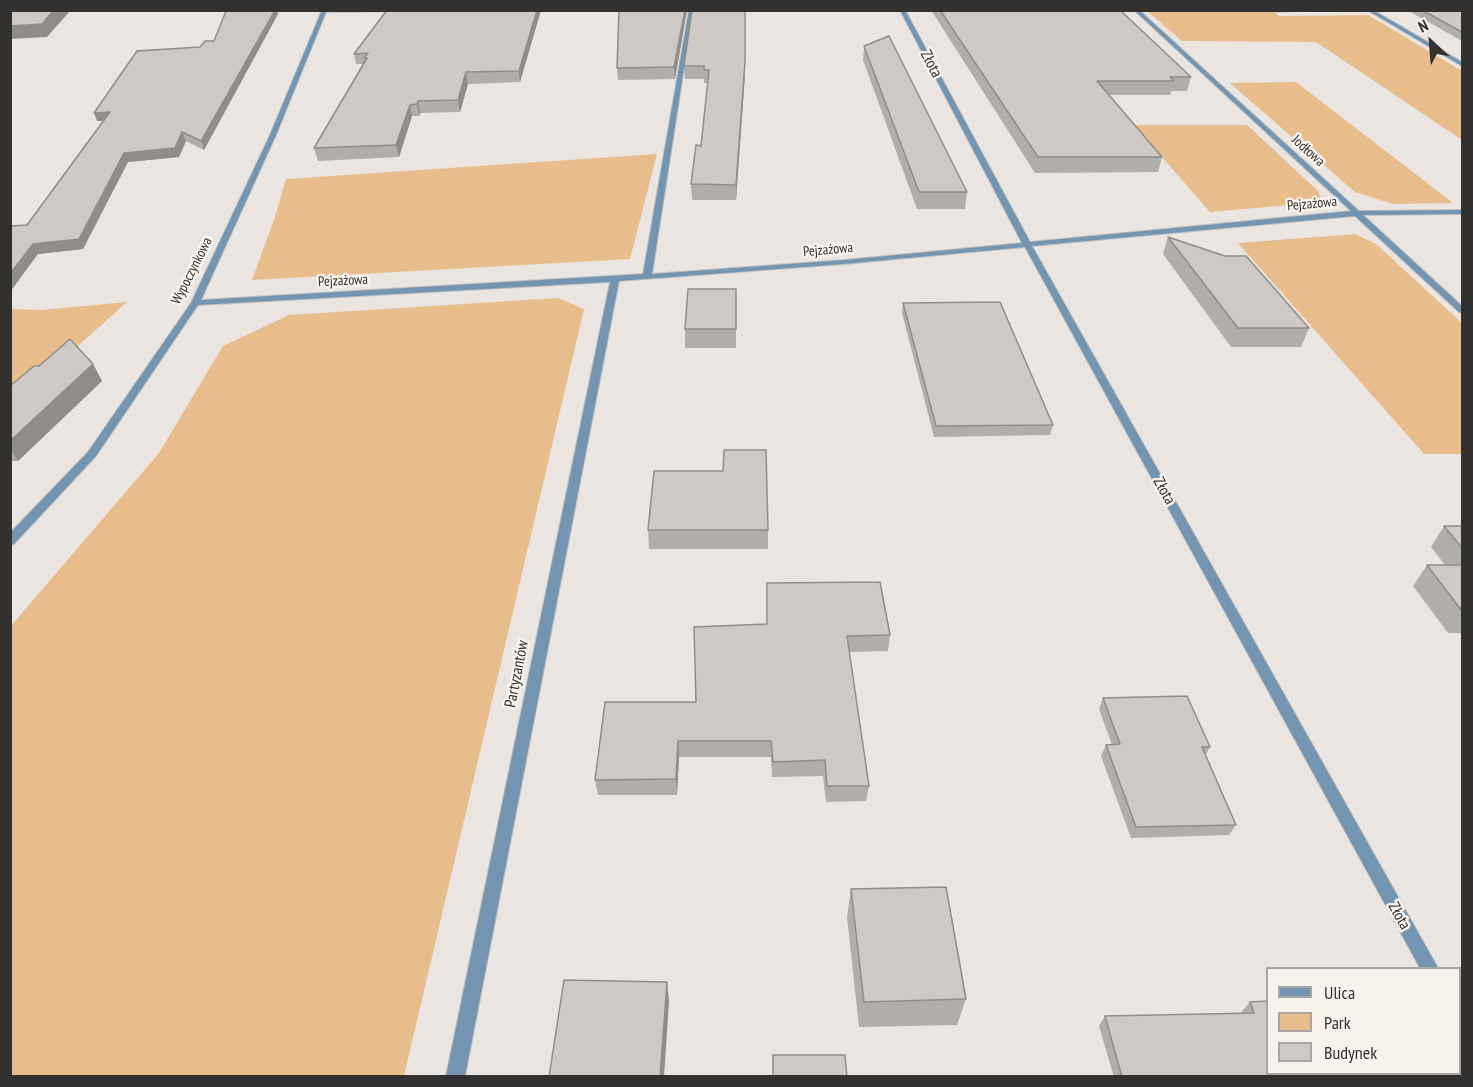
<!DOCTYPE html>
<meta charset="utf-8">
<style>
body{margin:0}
#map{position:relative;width:1473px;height:1087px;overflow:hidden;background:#eae5e0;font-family:"PT Sans Narrow",sans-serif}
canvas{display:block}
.frame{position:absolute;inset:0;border:12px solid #33312f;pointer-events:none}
.legend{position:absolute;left:1266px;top:967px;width:195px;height:108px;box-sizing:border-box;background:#f8f2ed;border:2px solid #a9a5a1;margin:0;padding:8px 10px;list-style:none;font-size:18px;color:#33312f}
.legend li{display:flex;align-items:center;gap:12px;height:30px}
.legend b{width:30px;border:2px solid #a9a5a1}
.north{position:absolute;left:1401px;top:12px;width:60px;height:60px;-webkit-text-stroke:4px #f8f2ed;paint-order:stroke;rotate:334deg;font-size:16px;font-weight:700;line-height:24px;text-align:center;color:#33312f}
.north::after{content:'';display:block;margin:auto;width:21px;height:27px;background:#33312f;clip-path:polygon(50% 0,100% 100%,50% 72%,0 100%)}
</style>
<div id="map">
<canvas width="1473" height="1087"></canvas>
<div class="frame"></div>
<ul class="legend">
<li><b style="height:8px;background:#7495b2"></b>Ulica</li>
<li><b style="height:16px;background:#e8bc8b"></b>Park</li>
<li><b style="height:16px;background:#cec9c4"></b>Budynek</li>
</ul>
<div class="north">N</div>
</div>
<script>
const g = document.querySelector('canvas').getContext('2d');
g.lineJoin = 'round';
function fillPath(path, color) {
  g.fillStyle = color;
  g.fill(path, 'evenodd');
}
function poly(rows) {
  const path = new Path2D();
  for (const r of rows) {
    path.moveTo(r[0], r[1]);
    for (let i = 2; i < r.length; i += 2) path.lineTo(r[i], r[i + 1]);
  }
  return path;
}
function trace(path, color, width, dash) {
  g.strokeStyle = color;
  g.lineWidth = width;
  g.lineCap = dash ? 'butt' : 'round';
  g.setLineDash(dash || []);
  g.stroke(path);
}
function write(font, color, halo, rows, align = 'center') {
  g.font = font + ' "PT Sans Narrow",sans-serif';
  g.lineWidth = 5;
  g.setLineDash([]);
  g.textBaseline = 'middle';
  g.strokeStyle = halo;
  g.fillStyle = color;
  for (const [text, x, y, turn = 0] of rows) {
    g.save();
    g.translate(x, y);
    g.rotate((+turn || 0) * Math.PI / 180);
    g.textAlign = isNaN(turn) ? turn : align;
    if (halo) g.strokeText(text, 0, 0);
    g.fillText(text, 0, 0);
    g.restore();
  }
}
fillPath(poly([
 [1332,10,1275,13,1279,16,1368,15,1462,71,1462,140,1316,42,1182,41,1147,11],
 [1296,82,1453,203,1393,204,1355,192,1230,83],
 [1134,125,1247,125,1318,191,1322,202,1210,212],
 [657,154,630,259,252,280,274,220,286,179],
 [1355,234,1376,244,1462,323,1462,454,1424,454,1238,243],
 [558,298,584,309,404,1076,11,1076,11,626,159,453,223,346,289,315],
 [127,302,11,406,11,309,41,310]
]), '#e8bc8b');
const street = poly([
 [322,10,404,11,326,12,276,135,201,300,643,274,689,10,693,10,652,274,844,260,1022,243,900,10,905,10,1030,242,1351,211,1134,10,1139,10,1359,211,1462,210,1462,214,1363,215,1462,306,1462,313,1459,312,1355,216,1032,246,1438,968,1420,968,1025,247,844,264,619,281,465,1076,446,1076,610,282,198,305,96,456,14,544,10,545,10,533,88,452,191,303,270,135,322,10],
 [1367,10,1373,10,1462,62,1462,66,1367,10],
 [1460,1015,1462,1016,1462,1039,1460,1038,1460,1015]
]);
trace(street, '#c5c1bd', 2);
fillPath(street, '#7495b2');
fillPath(poly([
 [387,10,541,10,520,82,468,84,460,112,420,113,419,116,412,116,399,157,318,161,314,148,363,64,356,64,354,54],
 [619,10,687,10,675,79,618,80,617,68],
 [692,10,745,74,736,200,692,200,691,184,701,146,708,83,704,83,704,79,685,79,684,66],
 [931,10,1120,10,1191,77,1187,91,1171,91,1170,95,1109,95,1162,157,1158,172,1035,173],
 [1407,10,1462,10,1462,41],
 [278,14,204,150,186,141,179,157,128,162,83,249,38,254,27,225,104,121,97,121,200,47,214,41],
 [864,46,967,192,965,209,917,209,863,60],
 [1168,237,1309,328,1301,347,1231,347,1163,254],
 [736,289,736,348,685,348,685,329],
 [903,303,1053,425,1050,435,934,437,902,313],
 [93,364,102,381,18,461,10,461,10,386],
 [1444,526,1462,526,1462,636,1460,633,1448,633,1413,586,1427,565,1445,565,1431,547],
 [648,530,768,530,768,549,649,549],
 [694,627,890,635,888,651,849,652,869,786,866,801,826,802,823,776,772,777,771,757,679,757,677,795,598,795,595,780,696,702],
 [1103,698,1210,747,1205,756,1236,825,1229,835,1131,838,1101,756,1106,745,1112,745,1099,709],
 [851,889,966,999,957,1025,859,1027,847,917],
 [1250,1002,1359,1077,1114,1077,1099,1026,1105,1016,1243,1014,1242,1011]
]), '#b1ada9');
fillPath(poly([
 [54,10,71,10,47,37,10,39,10,26],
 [275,10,277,10,278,14,204,150,201,141],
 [537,10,541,10,520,82,519,71],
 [685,10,687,10,675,79,674,67],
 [745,62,745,74,736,200,736,185],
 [466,72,468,84,460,112,458,100],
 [418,101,420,113,419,116,417,104],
 [410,105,412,116,399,157,396,145],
 [110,112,114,120,97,121,94,113],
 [182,132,186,141,179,157,128,162,83,249,38,254,10,292,10,274,33,244,124,153],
 [93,364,102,381,18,461,10,449,10,441],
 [678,741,679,757,677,795,676,779],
 [667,982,669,1001,664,1077,660,1077]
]), '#908d89');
const building = poly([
 [10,10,54,10,42,24,10,26,10,10],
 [275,10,201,141,182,132,175,148,124,153,79,239,33,244,10,274,10,226,27,225,110,112,94,113,137,51,200,47,205,41,214,41,226,11,275,10],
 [387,10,537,10,519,71,466,72,458,100,418,101,417,104,410,105,396,145,314,148,367,58,364,58,368,53,354,54,387,10],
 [619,10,685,10,674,67,617,68,619,10],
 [692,10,745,10,745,62,736,185,691,184,696,145,701,146,709,70,704,70,704,66,684,66,692,10],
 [940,10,1120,10,1191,77,1170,77,1174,81,1097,81,1162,157,1038,157,940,10],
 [1422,10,1462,10,1462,32,1422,10],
 [889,36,967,192,919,192,864,46,889,36],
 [1168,237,1225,256,1246,256,1309,328,1238,328,1168,237],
 [688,289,736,289,736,329,685,329,688,289],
 [1000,302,1053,425,936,426,903,303,1000,302],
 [70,339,93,364,10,441,10,386,34,366,39,366,70,339],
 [724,450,766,450,768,530,648,530,654,471,723,471,724,450],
 [1444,526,1462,526,1462,548,1444,526],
 [1427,565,1462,565,1462,611,1427,565],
 [880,582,890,635,847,636,869,786,827,786,825,760,773,762,771,741,678,741,676,779,595,780,605,702,696,702,694,627,767,624,767,583,880,582],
 [1187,696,1210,747,1202,747,1236,825,1136,827,1106,745,1120,744,1103,698,1187,696],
 [946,887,966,999,864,1002,851,889,946,887],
 [564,980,667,982,660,1077,549,1077,564,980],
 [1268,1001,1268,1074,1358,1074,1359,1077,1122,1077,1105,1016,1254,1013,1250,1002,1268,1001],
 [773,1055,845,1055,847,1077,773,1077,773,1055]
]);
fillPath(building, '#cec9c4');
trace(building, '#908d89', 1.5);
write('14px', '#33312f', '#f8f2ed', [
 ["Jodłowa",1308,151,42],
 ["Pejzażowa",1312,204,-5],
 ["Pejzażowa",828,250,-5],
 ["Wypoczynkowa",192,271,-63],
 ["Pejzażowa",343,281,-3]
]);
write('16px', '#33312f', '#f8f2ed', [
 ["Złota",931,64,62],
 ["Złota",1164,491,61],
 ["Partyzantów",517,674,-79],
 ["Złota",1399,916,61]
]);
</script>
